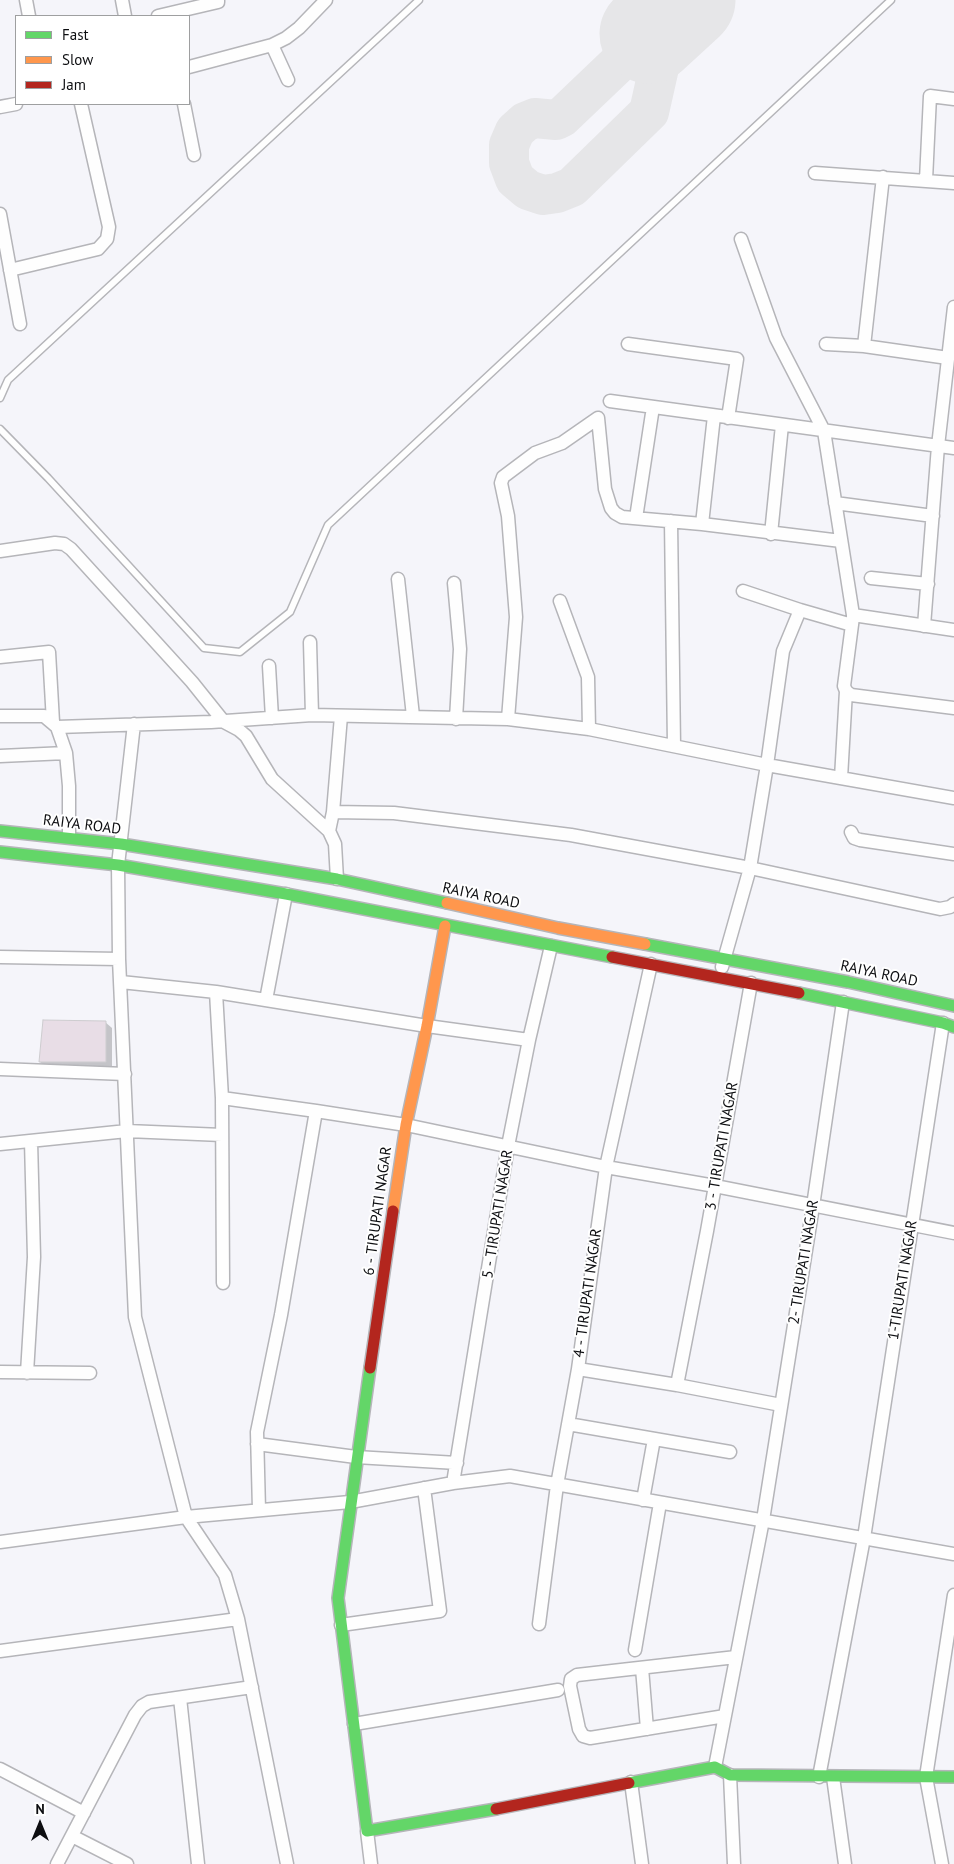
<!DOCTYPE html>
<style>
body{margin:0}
#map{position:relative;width:954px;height:1864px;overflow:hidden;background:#f5f5fa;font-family:"PT Sans",sans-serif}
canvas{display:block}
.legend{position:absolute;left:15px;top:15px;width:175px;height:90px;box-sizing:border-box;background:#fff;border:1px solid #9e9fa0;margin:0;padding:6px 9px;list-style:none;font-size:15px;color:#0d0e11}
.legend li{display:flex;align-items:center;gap:10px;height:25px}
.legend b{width:25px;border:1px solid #9e9fa0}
.north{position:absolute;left:15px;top:1799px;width:50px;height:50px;-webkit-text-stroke:4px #fff;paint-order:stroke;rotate:0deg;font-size:14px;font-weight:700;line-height:20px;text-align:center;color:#0d0e11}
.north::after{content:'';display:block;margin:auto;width:18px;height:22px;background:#0d0e11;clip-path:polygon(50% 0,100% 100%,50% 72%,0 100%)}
</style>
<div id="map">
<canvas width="954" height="1864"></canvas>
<ul class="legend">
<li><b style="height:6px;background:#63d668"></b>Fast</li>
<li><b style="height:6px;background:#ff974d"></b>Slow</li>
<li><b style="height:6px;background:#b3261e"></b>Jam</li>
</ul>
<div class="north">N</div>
</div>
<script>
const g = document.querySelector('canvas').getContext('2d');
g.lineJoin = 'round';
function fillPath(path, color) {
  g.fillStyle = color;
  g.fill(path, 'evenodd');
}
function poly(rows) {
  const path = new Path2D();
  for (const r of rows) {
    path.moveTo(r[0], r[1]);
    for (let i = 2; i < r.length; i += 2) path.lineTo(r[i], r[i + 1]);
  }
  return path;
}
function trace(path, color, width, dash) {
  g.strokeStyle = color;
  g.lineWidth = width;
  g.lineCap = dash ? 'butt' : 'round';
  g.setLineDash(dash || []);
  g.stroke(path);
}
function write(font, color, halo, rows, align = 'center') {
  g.font = font + ' "PT Sans",sans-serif';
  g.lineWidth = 4;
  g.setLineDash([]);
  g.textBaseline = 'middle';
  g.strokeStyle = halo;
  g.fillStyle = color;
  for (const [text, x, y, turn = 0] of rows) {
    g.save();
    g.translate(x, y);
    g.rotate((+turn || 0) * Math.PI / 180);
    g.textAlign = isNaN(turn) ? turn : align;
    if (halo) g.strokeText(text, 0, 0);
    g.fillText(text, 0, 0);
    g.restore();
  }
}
fillPath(poly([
 [105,1022,112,1028,112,1068,46,1068,40,1062]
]), '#0003');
trace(poly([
 [649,34,562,117,556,120,535,118,525,122,515,131,509,145,509,163,515,179,528,190,543,195,557,193,572,187,649,112,671,14]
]), '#e6e6e8', 40);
trace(poly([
 [649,34,686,0]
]), '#e6e6e8', 99);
const building = poly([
 [43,1020,106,1021,106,1062,39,1062,43,1020]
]);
fillPath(building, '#e8dde6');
trace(building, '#cdcccf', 1);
const lane = poly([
 [0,398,8,380,419,0],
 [0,429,48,478,204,648,240,652,290,612,328,525,891,0]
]);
const street = poly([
 [26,0,29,16],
 [122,0,125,16],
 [158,16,218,2,218,0],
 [272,45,288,80],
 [189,67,272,45,286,38,299,28,326,0],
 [184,104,194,155],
 [0,107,16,104],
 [815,173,954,183],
 [883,177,864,346,948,358],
 [926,180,930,96,954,99],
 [0,214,20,324],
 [741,239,776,338,824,431,853,615,954,630],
 [10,270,98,249,107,239,109,227,81,104],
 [628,344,737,359,728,418],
 [826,344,864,346],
 [610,401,954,448],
 [835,503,933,516],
 [636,518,653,407],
 [671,521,674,746],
 [702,524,841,541],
 [771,534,782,425],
 [0,551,55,543,64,544,71,549,192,682,224,722,239,730,246,736,272,779,329,831,335,844,337,879],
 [871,578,928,584],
 [398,579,413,716],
 [454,583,460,649,456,719],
 [743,591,800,610],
 [560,601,588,677,589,729],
 [853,617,844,686,846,691,851,695,954,708],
 [924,626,938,446,954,307],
 [310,642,312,715],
 [0,657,49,652,53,722],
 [269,666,272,718],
 [0,716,44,716,57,727,66,753,69,786,69,837],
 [508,719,516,617,508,516,501,483,503,477,535,453,562,443,598,418,605,489,611,508,615,513,622,517,702,524,714,416],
 [134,724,118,865,119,959,135,1317,186,1517,225,1575,238,1619,287,1864],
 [57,727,211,722,312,715,508,719,589,729,767,765,954,798],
 [0,756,66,753],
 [841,778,846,691],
 [333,812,341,716],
 [329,831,333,812,394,813,571,835,750,868,940,909,950,907,954,904],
 [851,832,854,838,860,840,954,854],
 [0,957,119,959],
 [722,967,750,868,767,765,783,651,800,610,852,625],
 [121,982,216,992,427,1026,529,1040],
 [216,992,222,1098,316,1111],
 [266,1000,286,894],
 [0,1069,125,1074],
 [222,1098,223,1283],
 [0,1144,127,1131,222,1135],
 [578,1369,677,1385,781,1405],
 [0,1372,90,1373],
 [27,1373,34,1257,31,1141],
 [677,1385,707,1231,751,983],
 [568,1424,730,1452],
 [257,1444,356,1457,457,1463],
 [453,1483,508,1146,529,1040,551,946],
 [643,1500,654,1439],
 [259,1510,257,1432,281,1315,316,1111,406,1125,606,1167,715,1186,954,1233],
 [0,1542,186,1517,350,1502,453,1483,510,1476,954,1554],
 [539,1624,557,1485,578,1369,606,1167,651,964],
 [341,1625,440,1611,424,1488],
 [635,1650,660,1503],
 [0,1651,238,1619],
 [642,1668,647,1729],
 [180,1698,198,1864],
 [725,1716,590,1738,583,1736,579,1729,570,1686,571,1679,577,1675,736,1657],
 [354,1724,558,1690],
 [715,1767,763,1520,813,1206,843,1002],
 [0,1769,84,1813],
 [730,1775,734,1864],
 [819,1777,864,1538,943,1023],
 [833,1777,845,1864],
 [631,1782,642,1864],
 [367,1831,371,1864],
 [72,1836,127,1864],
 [57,1864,135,1715,142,1706,149,1702,252,1687],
 [942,1864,926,1777,954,1595]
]);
const fast = poly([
 [0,831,121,844,337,879,447,903],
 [0,852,118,865,286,894,612,957],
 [645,944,848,982,954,1006],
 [799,993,943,1023,954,1027],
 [370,1368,338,1598,367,1831,496,1809],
 [629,1783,715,1767,730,1775,954,1777]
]);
const slow = poly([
 [447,903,558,928,645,944],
 [393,1211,406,1125,427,1026,445,926]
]);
const jam = poly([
 [612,957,799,993],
 [370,1368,393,1211],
 [496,1809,629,1783]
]);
trace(lane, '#b5b5b9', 9);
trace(street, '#b5b5b9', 15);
trace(fast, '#b5b5b9', 14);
trace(slow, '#b5b5b9', 14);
trace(jam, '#b5b5b9', 14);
trace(lane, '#fefefe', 6);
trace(street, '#fefefe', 12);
trace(fast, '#63d668', 11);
trace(slow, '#ff974d', 11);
trace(jam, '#b3261e', 11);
write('15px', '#0d0e11', '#fff', [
 ["RAIYA ROAD",82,825,7],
 ["RAIYA ROAD",481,896,12],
 ["RAIYA ROAD",879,974,12],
 ["3 - TIRUPATI NAGAR",722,1146,-80],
 ["6 - TIRUPATI NAGAR",378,1211,-82],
 ["5 - TIRUPATI NAGAR",498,1214,-81],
 ["2- TIRUPATI NAGAR",804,1262,-81],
 ["1-TIRUPATI NAGAR",903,1280,-81],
 ["4 - TIRUPATI NAGAR",588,1293,-82]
]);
</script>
